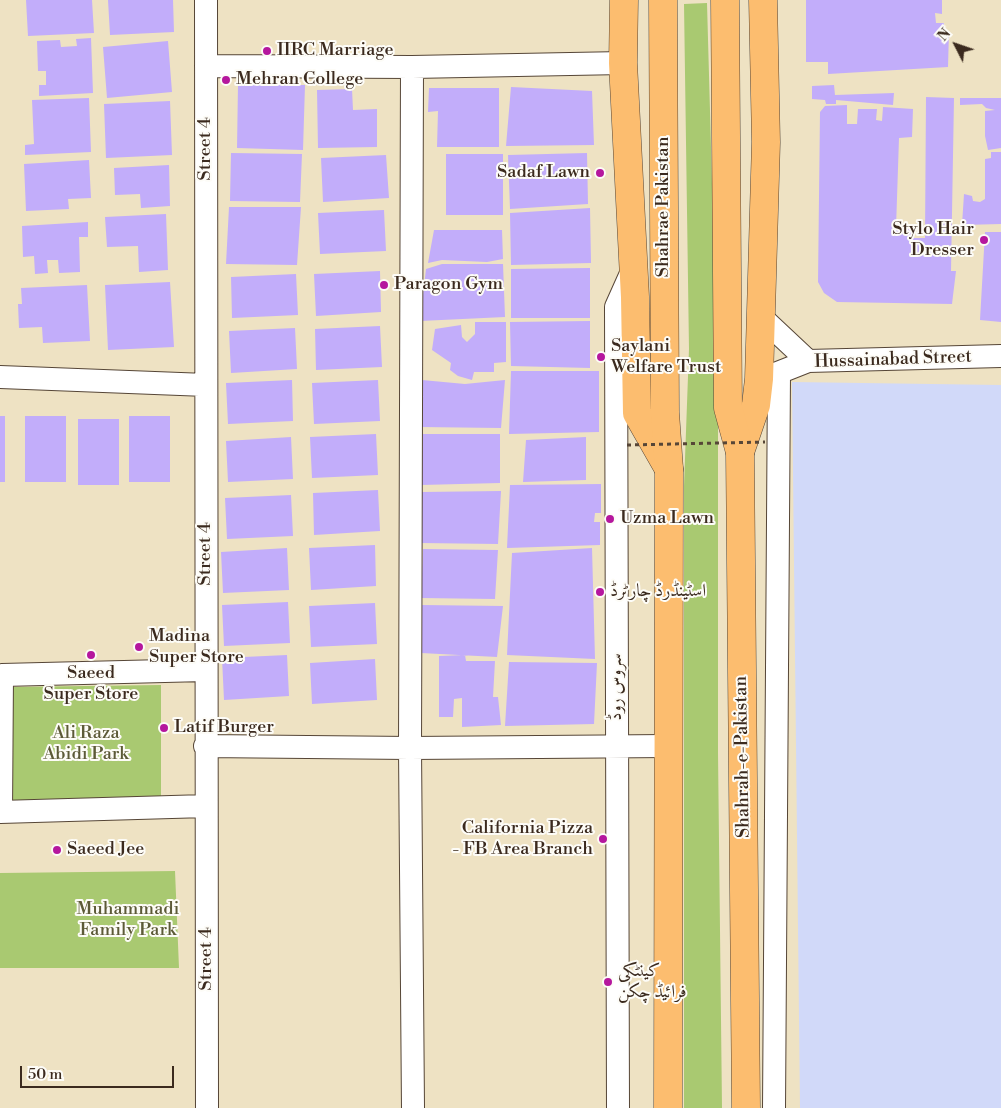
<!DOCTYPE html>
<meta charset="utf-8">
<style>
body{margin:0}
#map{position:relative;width:1001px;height:1108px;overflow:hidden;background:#eee2c3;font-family:"Libre Bodoni",serif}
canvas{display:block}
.north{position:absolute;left:931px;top:20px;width:50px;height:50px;-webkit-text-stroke:4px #fdfcf7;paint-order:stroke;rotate:311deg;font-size:14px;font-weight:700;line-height:20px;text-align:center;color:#3b2a1e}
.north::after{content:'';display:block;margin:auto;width:18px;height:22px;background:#3b2a1e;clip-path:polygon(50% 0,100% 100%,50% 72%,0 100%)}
.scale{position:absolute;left:20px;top:1066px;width:154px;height:22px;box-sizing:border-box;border:2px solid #3b2a1e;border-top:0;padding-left:6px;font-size:15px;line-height:18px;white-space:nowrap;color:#3b2a1e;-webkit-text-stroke:4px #fdfcf7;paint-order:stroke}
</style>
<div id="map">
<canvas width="1001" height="1108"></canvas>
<div class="north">N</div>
<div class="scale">50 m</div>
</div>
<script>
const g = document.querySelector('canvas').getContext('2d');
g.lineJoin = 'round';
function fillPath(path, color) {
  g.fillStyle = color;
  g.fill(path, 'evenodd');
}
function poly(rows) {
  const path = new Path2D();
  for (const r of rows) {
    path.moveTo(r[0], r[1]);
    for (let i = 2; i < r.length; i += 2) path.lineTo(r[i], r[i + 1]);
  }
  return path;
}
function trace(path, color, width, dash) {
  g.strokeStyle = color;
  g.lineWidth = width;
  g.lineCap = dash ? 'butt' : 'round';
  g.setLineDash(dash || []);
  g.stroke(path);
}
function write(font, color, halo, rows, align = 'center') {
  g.font = font + ' "Libre Bodoni",Amiri,serif';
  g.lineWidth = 4;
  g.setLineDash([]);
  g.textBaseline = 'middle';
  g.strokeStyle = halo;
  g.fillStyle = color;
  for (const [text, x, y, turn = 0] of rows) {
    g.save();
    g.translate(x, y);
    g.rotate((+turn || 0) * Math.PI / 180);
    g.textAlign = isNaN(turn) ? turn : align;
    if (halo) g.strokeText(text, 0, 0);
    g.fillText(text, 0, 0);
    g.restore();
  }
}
fillPath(poly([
 [792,382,1001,385,1001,1108,800,1108]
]), '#d1d9f9');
fillPath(poly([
 [707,3,718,399,718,753,722,1108,684,1108,684,486,689,349,684,4],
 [161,685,161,801,11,803,10,687],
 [175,871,179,968,0,968,0,873]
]), '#a9c971');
fillPath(poly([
 [26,0,92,0,94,33,28,36],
 [108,0,173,0,174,32,110,35],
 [806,0,942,0,942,14,935,13,936,23,944,23,944,31,949,31,948,67,828,74,828,62,806,62],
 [91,38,93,93,39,96,39,85,46,85,46,71,38,71,37,41,60,40,61,47,77,46,76,39],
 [168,41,172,92,107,98,103,47],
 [238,85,305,85,303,150,237,148],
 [834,85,835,95,894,93,893,105,836,100,836,104,826,104,825,100,812,99,812,86],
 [511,87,592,91,594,145,506,146],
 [429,88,499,88,499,147,437,147,438,111,428,112],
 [352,89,353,110,377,109,377,147,318,148,317,90],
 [926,97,954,98,951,271,956,271,952,304,837,302,824,293,818,282,820,112,825,106,847,105,847,124,857,124,858,109,877,109,876,120,882,121,883,107,913,109,912,137,899,138,896,228,914,229,914,238,925,238],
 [89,98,91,152,25,155,25,145,34,144,32,100],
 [960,98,1001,98,1001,148,988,150,985,136,985,111,995,110,986,108,982,104,960,105],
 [170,101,172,155,106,158,104,104],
 [991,152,1001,152,1001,224,962,225,964,194,972,196,973,201,980,202,985,199,985,159,991,158],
 [231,153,302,154,300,202,230,201],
 [587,153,588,204,510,209,508,155],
 [446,154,503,154,503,215,446,215],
 [386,155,389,198,323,202,321,158],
 [89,160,91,198,68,199,69,209,26,211,24,164],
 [169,165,170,206,141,208,140,194,115,195,114,168],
 [229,207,301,207,297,265,226,264],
 [590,208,591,263,511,265,510,213],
 [384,210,386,251,320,254,318,213],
 [166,214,168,270,139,272,138,246,107,247,105,217],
 [88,222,88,237,79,237,80,272,59,273,58,260,47,260,48,273,35,274,34,256,23,257,22,226],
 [434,230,502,230,503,259,487,262,442,260,428,263],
 [985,232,1001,232,1001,322,980,320],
 [442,264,503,264,505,317,420,321,426,269],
 [590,268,590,318,511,318,511,269],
 [380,271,381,312,316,316,314,274],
 [296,274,298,315,232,318,231,277],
 [170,282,174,347,108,350,105,285],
 [87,285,90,341,43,343,42,327,19,328,18,304,22,304,21,288],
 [590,321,590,368,511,366,510,322],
 [475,322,506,322,506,362,494,363,494,372,474,372,472,380,458,376,450,370,451,363,432,350,435,329,461,325,462,337,467,342,475,334],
 [380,326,382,367,316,370,315,329],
 [295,328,297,369,231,373,229,331],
 [511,371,599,371,599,432,509,434],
 [292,380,293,421,228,424,226,383],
 [378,380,380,421,314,424,312,383],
 [422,380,465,384,505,380,501,428,420,427],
 [0,416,5,416,5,482,0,482],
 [25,416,66,416,66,482,25,482],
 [129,416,170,416,170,482,129,482],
 [78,419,119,419,119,485,78,485],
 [376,434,378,475,312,478,310,437],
 [423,434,500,434,500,483,421,485],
 [291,437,293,479,228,482,226,441],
 [586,437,586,480,523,482,526,440],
 [601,484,601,513,595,513,594,522,600,522,600,545,507,548,510,485],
 [378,490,380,531,314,535,313,493],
 [501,491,498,544,420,543,422,492],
 [291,495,293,536,227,539,225,498],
 [375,545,376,586,311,590,309,548],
 [287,548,289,590,223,593,221,552],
 [592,548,595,659,507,655,512,553],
 [423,549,498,550,495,599,421,598],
 [288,602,290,643,224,646,222,605],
 [375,603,377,644,311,647,309,606],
 [422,605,503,606,497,657,421,653],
 [287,655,289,696,224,700,222,658],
 [465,655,466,661,495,661,493,697,498,697,501,725,462,727,462,698,454,699,453,717,439,717,439,656],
 [375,659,377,700,312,704,310,663],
 [509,662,597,663,594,724,505,726]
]), '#c2adfa');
const minor = poly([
 [206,0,207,1108],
 [206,66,412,67,623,63],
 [412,67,410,748,413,1108],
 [759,315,808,361],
 [0,377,206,385],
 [765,378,808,361,1001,356],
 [205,746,410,748,668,746],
 [0,812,206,806],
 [1,812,2,675,205,670],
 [618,1108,616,307,633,269],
 [774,1108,779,374]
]);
const major = poly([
 [624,0,623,63,635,297,637,413,669,469],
 [740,452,756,405,759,379,766,142,763,0]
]);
const highway = poly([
 [663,0,665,413,669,469,668,1108],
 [725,0,728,408,740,452,746,1108]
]);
trace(minor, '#564637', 24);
trace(major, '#564637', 29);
trace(highway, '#564637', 29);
trace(minor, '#fff', 22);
trace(major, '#fcbd6f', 28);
trace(highway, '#fcbd6f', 28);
trace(poly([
 [627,445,765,442]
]), '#564637', 3, [4, 4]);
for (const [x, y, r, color] of [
 [267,51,5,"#b5179e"],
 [226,80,5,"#b5179e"],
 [600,173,5,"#b5179e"],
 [984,240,5,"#b5179e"],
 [384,285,5,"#b5179e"],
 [601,357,5,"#b5179e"],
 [610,519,5,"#b5179e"],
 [600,592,5,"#b5179e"],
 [139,647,5,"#b5179e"],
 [91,655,5,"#b5179e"],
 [164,728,5,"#b5179e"],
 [603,839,5,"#b5179e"],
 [57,850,5,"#b5179e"],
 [608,982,5,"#b5179e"]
]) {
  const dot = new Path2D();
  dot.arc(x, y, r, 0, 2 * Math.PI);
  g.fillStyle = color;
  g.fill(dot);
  trace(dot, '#fdfcf7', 2);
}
write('18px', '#3b2a1e', '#fdfcf7', [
 ["IIRC Marriage",277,51],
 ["Mehran College",236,80],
 ["Sadaf Lawn",590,173,"right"],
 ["Stylo Hair",974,230,"right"],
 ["Dresser",974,251,"right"],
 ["Paragon Gym",394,285],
 ["Saylani",611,347],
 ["Welfare Trust",611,368],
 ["Uzma Lawn",620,519],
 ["اسٹینڈرڈ چارٹرڈ",610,592],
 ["Madina",149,637],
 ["Super Store",149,658],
 ["Saeed",91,674,"center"],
 ["Super Store",91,695,"center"],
 ["Latif Burger",174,728],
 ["California Pizza",593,829,"right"],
 ["- FB Area Branch",593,850,"right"],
 ["Saeed Jee",67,850],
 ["کینٹکی",618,972],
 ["فرائیڈ چکن",618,993]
], 'left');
write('18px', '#3b2a1e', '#fdfcf7', [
 ["Street 4",206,149,-90],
 ["Shahrae Pakistan",664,207,-90],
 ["Hussainabad Street",893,360,-2],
 ["Street 4",206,554,-90],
 ["سروس روڈ",617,687,-90],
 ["Shahrah-e-Pakistan",743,757,-91],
 ["Street 4",207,959,-90]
]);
write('18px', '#5c5a37', '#fdfcf7', [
 ["Ali Raza",86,734],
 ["Abidi Park",86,755],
 ["Muhammadi",128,910],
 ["Family Park",128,931]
]);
</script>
